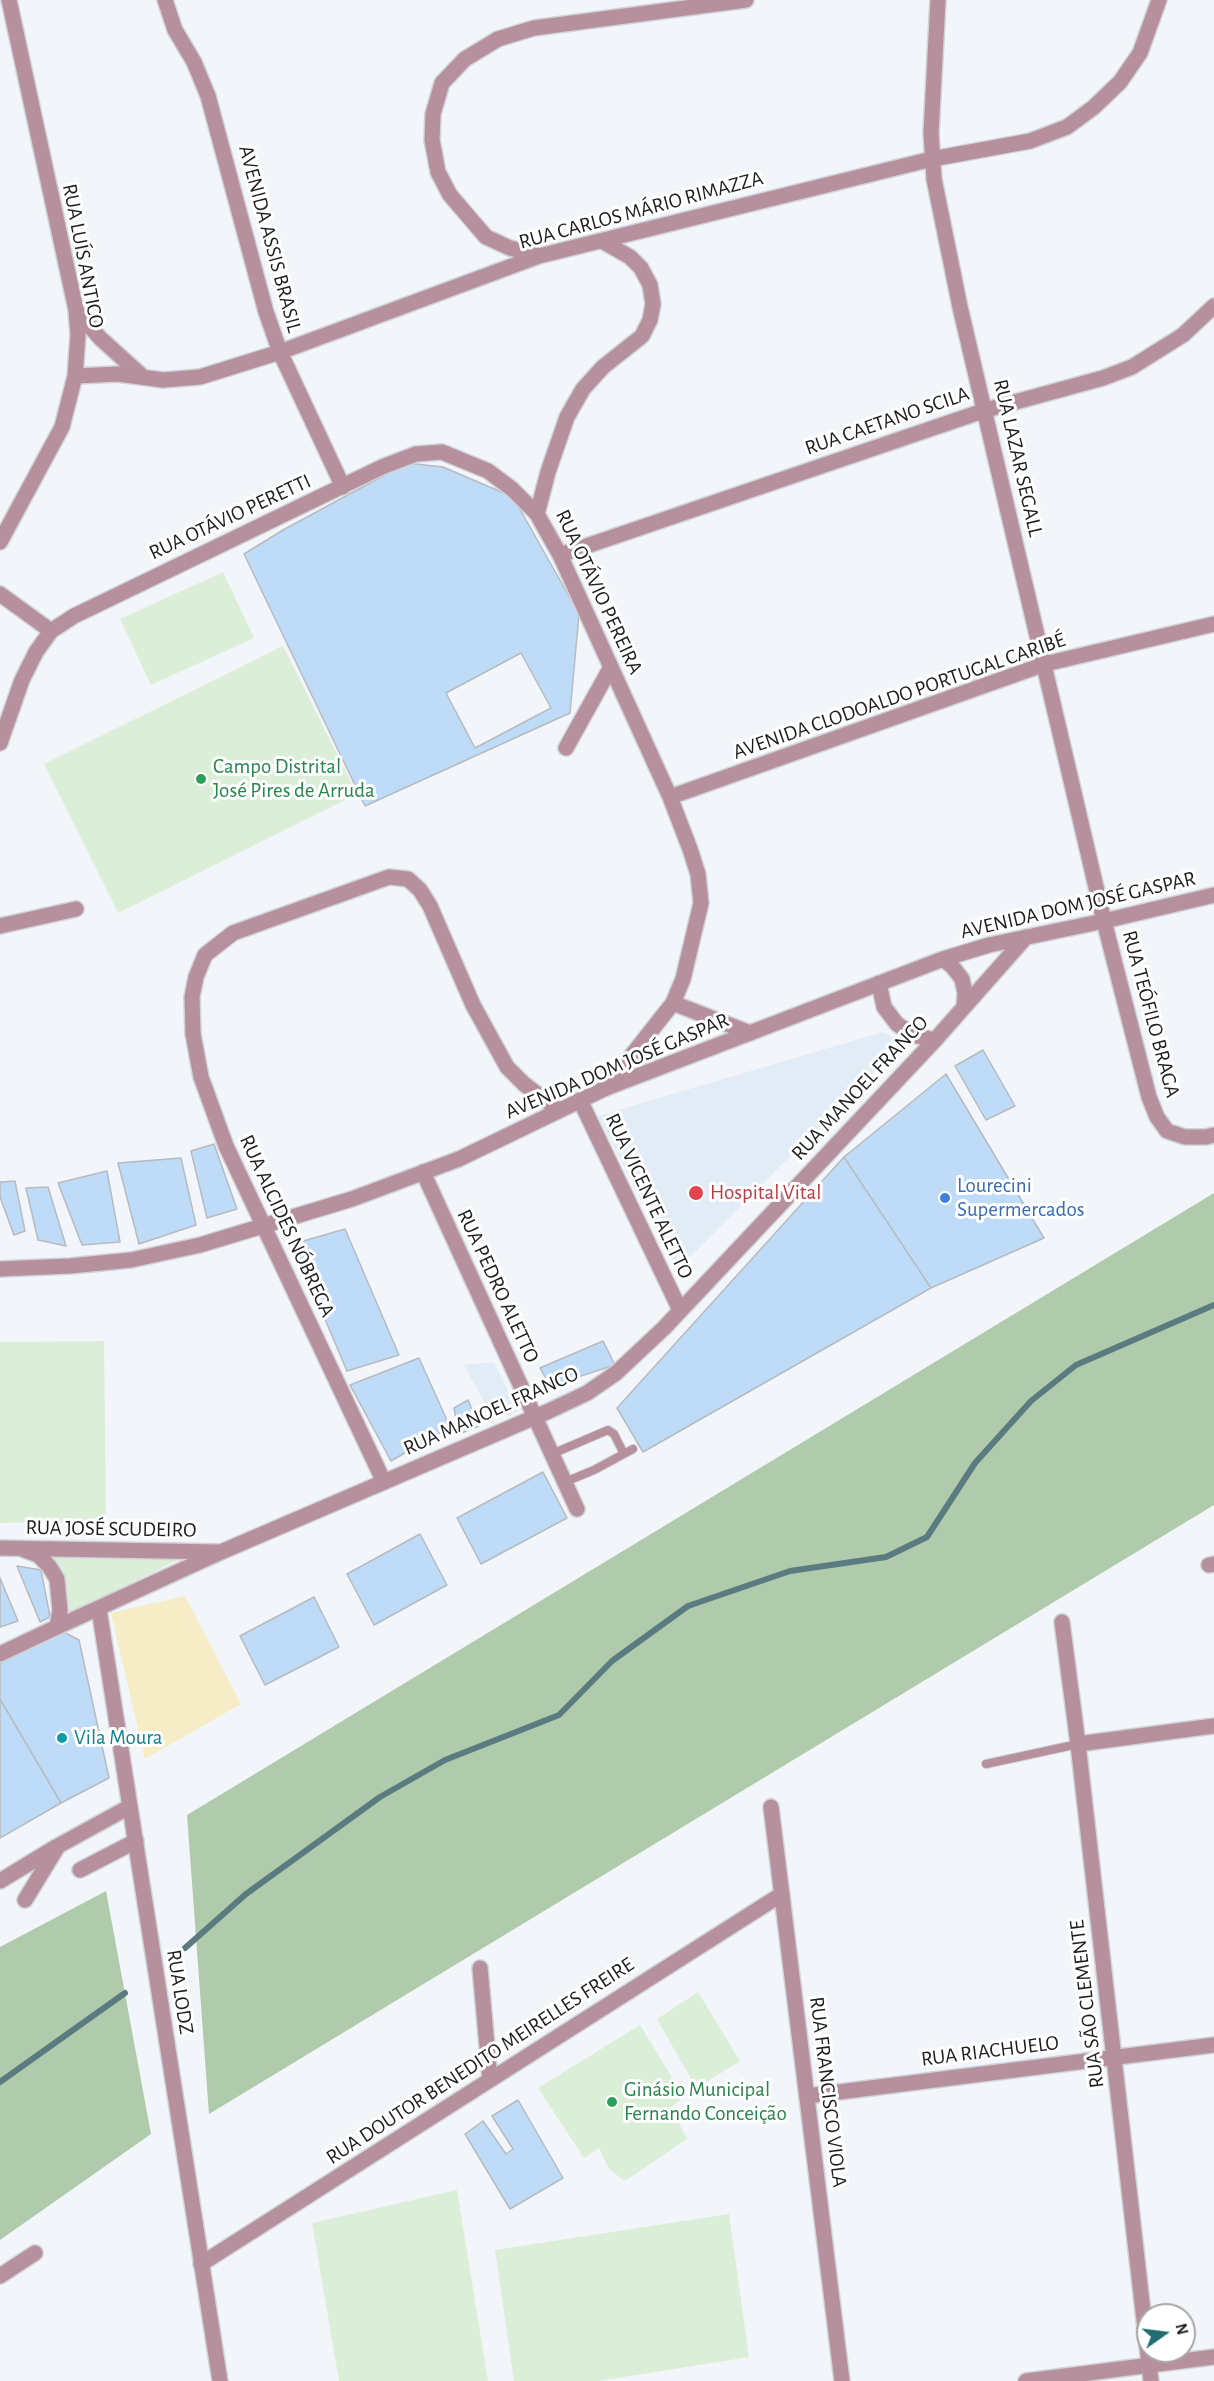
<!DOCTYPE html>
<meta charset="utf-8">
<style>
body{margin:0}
#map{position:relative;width:1214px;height:2381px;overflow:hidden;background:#f2f6fa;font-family:"Alegreya Sans",sans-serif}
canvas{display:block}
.north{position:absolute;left:1136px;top:2303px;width:60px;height:60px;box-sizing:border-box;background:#fff;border:2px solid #a5a5a6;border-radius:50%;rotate:76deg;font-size:16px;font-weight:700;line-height:24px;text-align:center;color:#1d1e20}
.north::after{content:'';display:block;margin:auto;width:21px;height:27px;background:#216d72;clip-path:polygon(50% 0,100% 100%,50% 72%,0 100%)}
</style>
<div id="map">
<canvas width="1214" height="2381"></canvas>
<div class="north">N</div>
</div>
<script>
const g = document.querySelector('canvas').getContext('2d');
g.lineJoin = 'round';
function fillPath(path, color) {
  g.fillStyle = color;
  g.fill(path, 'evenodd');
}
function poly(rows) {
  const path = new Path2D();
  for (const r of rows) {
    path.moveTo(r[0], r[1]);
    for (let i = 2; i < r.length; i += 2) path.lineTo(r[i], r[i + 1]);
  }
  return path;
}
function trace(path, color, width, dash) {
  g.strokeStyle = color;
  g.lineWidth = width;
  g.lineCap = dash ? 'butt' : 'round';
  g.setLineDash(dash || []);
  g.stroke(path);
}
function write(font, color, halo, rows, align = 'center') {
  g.font = font + ' "Alegreya Sans",sans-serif';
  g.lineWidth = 6;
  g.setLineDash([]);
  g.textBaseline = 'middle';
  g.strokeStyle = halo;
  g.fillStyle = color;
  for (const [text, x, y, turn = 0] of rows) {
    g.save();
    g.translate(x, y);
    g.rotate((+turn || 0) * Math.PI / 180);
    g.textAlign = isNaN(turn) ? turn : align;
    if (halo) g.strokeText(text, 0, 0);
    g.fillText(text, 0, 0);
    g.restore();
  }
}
fillPath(poly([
 [883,1032,895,1038,896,1050,677,1270,598,1116],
 [494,1362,518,1412,493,1418,464,1365]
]), '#e2ecf6');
fillPath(poly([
 [223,572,254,638,151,685,120,619],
 [283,646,357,794,118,913,44,764],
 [104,1341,106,1522,0,1523,0,1342],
 [53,1557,179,1559,70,1615],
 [698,1992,740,2061,696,2088,657,2019],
 [640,2025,684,2097,671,2107,687,2139,625,2181,609,2169,599,2148,584,2158,538,2088],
 [457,2190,488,2381,339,2381,312,2223],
 [729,2214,749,2357,599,2381,514,2381,495,2250]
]), '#dbeed7');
fillPath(poly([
 [1214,1193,1214,1505,209,2114,187,1815],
 [106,1891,151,2134,0,2240,0,1947]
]), '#b0caac');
fillPath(poly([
 [185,1596,241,1704,145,1759,111,1613]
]), '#f6ecc6');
trace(poly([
 [185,1948,246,1894,380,1797,445,1760,559,1715,612,1661,688,1606,790,1571,886,1557,927,1537,975,1463,1031,1401,1076,1365,1214,1305],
 [0,2082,125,1993]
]), '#5a7b7f', 6);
const building = poly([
 [407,463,443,467,513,497,579,614,570,713,365,806,244,554,283,530,407,463],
 [521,653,551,708,475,748,446,693,521,653],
 [983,1050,1015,1106,986,1120,955,1066,983,1050],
 [946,1074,1044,1238,931,1288,844,1157,946,1074],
 [214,1144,237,1209,207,1218,191,1151,214,1144],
 [844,1157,931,1288,643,1452,617,1408,844,1157],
 [181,1158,196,1225,139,1244,118,1163,181,1158],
 [107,1171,120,1242,82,1245,58,1183,107,1171],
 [15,1181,25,1231,14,1235,0,1197,0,1182,15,1181],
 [48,1187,66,1246,38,1240,26,1188,48,1187],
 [345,1229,399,1355,347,1371,293,1244,345,1229],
 [603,1341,615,1365,550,1386,540,1368,603,1341],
 [419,1358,450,1427,391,1461,350,1385,419,1358],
 [468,1400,479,1426,459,1434,454,1408,468,1400],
 [543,1472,567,1518,481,1564,457,1518,543,1472],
 [420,1534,447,1585,374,1625,347,1574,420,1534],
 [17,1566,41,1570,50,1617,40,1622,17,1566],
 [0,1578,18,1621,0,1627,0,1578],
 [314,1597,339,1647,265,1685,240,1636,314,1597],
 [62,1631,79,1640,109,1778,61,1803,0,1699,0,1662,62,1631],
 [0,1699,61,1803,0,1838,0,1699],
 [518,2100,563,2178,510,2209,465,2134,483,2121,506,2154,513,2149,492,2116,518,2100]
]);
fillPath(building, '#bedbf7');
trace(building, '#b7bbbf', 1.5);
const service = poly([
 [552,1454,608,1430,614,1434,624,1454],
 [565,1482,594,1470,633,1449],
 [986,1764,1078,1744]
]);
const minor = poly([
 [165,0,175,30,194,62,208,96,266,312,280,352,343,487],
 [539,256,510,248,486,237,450,195,438,172,432,140,433,114,442,83,465,59,498,39,534,28,746,0],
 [76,310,100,338,142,376],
 [75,376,118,374,163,380,200,377,280,352,539,256,932,159,1030,141,1067,127,1094,107,1120,82,1140,53,1159,0],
 [537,514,548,472,567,417,583,389,603,367,642,336,650,320,653,304,650,285,641,268,630,257,602,241],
 [0,542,62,427,75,376,78,335,76,310,9,0],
 [560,555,986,410,1103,378,1132,367,1183,335,1214,306],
 [0,594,51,631],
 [0,743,22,680,36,652,51,631,74,616,382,467,416,454,442,452,488,471,512,489,537,514,560,555,670,797,690,849,698,874,701,903,683,979,673,1003,606,1088],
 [566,748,611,667],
 [670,797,1045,664,1214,624],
 [0,926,76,909],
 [673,1003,750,1033],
 [580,1100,680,1310],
 [423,1172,577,1509],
 [384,1482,226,1146,201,1077,193,1034,192,997,196,977,205,955,233,933,389,877,408,879,420,890,430,906,473,1005,507,1067,524,1084,558,1110],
 [1209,1565,1214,1564],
 [1062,1622,1078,1744,1151,2381],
 [0,1654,57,1627],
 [1078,1744,1214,1726],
 [771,1807,842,2381],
 [80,1870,136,1841],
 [0,1881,56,1847],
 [25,1900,58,1846,129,1807],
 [480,1968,490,2080],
 [807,2096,1214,2045],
 [201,2264,782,1894],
 [0,2276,35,2253]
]);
const tertiary = poly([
 [938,0,931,133,934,179,960,307,1104,921,1149,1097,1157,1117,1167,1131,1185,1137,1206,1137,1214,1135],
 [943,959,952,966,962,979,965,993,964,1007],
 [879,983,884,1007,897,1024,913,1035,935,1040],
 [0,1269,70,1266,131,1260,200,1245,352,1199,459,1159,606,1088,943,959,989,945,1104,921,1214,895],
 [0,1548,218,1552],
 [24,1550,38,1555,49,1566,57,1579,60,1610,57,1627],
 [99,1609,220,2381],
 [57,1627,221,1552,549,1411,587,1393,616,1373,664,1328,935,1040,1026,937],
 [1026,2381,1214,2357]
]);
trace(service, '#d0d3d7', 10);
trace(minor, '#d0d3d7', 18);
trace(tertiary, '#d0d3d7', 18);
trace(service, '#b7909e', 8);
trace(minor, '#b7909e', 15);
trace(tertiary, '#b7909e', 15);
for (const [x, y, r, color] of [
 [201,779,6,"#2e9e5b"],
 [696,1193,8,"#e0444e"],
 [945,1198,6,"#3f7fe0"],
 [62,1738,6,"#0f9aa8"],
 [612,2102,6,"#2e9e5b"]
]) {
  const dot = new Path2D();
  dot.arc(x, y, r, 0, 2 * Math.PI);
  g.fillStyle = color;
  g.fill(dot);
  trace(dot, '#fff', 2);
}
write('21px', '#1d1e20', '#fff', [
 ["RUA CARLOS MÁRIO RIMAZZA",641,210,-15],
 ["AVENIDA ASSIS BRASIL",270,239,75],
 ["RUA LUÍS ANTICO",83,256,79],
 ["RUA CAETANO SCILA",887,421,-19],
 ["RUA LAZAR SEGALL",1018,458,77],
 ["RUA OTÁVIO PERETTI",230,517,-25],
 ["RUA OTÁVIO PEREIRA",599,592,65],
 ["AVENIDA CLODOALDO PORTUGAL CARIBÉ",899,696,-19],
 ["AVENIDA DOM JOSÉ GASPAR",1078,905,-13],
 ["RUA TEÓFILO BRAGA",1151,1014,75],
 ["AVENIDA DOM JOSÉ GASPAR",617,1066,-23],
 ["RUA MANOEL FRANCO",860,1088,-47],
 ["RUA VICENTE ALETTO",649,1196,65],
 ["RUA ALCIDES NÓBREGA",287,1226,65],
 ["RUA PEDRO ALETTO",498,1286,65],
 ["RUA MANOEL FRANCO",491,1411,-24],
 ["RUA JOSÉ SCUDEIRO",111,1529,1],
 ["RUA LODZ",180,1992,81],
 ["RUA SÃO CLEMENTE",1087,2004,-97],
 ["RUA RIACHUELO",990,2051,-7],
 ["RUA DOUTOR BENEDITO MEIRELLES FREIRE",480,2061,-33],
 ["RUA FRANCISCO VIOLA",828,2092,83]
]);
write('21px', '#27864d', '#fff', [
 ["Campo Distrital",213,767],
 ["José Pires de Arruda",213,791],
 ["Ginásio Municipal",624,2090],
 ["Fernando Conceição",624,2114]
], 'left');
write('21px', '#366cbe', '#fff', [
 ["Lourecini",957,1186],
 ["Supermercados",957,1210]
], 'left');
write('21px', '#be3a42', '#fff', [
 ["Hospital Vital",710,1193]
], 'left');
write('21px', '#0d838f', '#fff', [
 ["Vila Moura",74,1738]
], 'left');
</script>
